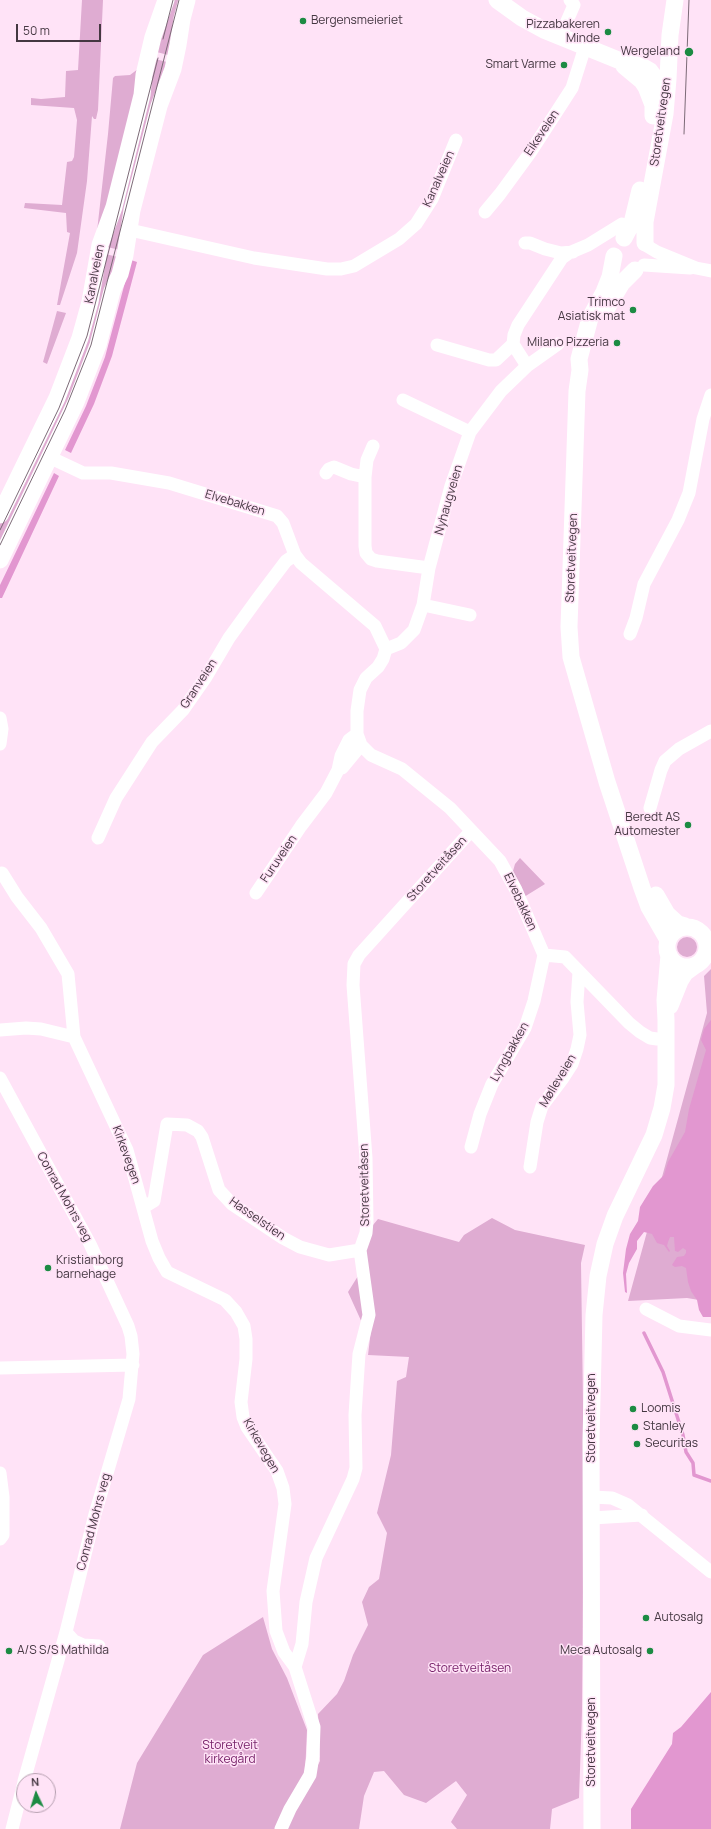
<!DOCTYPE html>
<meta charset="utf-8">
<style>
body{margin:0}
#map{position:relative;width:711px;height:1829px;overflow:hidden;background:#ffe3f7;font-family:Manrope,sans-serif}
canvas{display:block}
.north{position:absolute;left:16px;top:1773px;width:40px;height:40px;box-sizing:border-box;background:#ffe3f7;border:1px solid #b49eae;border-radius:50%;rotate:356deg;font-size:11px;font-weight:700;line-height:16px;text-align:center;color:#443741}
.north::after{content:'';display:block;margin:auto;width:14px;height:18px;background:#1c8b43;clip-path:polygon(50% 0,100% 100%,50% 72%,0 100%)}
.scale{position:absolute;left:16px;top:24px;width:85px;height:18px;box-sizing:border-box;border:2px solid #443741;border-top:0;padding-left:5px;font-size:12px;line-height:14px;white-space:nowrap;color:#443741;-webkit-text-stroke:3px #ffe3f7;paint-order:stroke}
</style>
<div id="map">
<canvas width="711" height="1829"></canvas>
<div class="north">N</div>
<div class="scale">50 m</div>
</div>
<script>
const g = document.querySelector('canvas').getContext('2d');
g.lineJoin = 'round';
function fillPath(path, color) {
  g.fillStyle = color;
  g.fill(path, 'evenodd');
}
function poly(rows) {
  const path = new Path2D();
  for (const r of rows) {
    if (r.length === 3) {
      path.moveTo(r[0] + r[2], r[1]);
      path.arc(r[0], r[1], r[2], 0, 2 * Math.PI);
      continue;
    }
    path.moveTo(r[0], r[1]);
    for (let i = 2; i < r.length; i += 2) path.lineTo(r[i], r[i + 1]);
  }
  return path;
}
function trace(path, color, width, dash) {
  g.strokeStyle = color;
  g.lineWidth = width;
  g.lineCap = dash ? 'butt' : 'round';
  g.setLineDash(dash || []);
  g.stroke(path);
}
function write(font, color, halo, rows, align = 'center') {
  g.font = font + ' Manrope,sans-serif';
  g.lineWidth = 3;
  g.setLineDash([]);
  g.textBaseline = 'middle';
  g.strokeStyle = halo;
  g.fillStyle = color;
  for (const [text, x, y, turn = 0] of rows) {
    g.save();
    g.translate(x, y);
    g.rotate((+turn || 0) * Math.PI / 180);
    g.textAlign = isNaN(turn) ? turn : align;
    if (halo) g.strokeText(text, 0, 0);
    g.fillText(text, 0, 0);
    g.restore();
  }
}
fillPath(poly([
 [82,0,103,0,98,110,96,119,94,119,92,116,87,181,77,253,60,305,57,305,70,233,67,232,66,213,24,208,25,203,62,205,67,162,72,161,74,157,77,120,74,108,31,105,31,98,41,99,65,97,66,71,78,70],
 [170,0,183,0,168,55,153,51],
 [151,58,171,63,124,251,103,246],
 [138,69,139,96,96,240,108,134,113,78,115,76,130,75],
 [101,253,122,258,93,351,0,553,0,522,59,401],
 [57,311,66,313,47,364,43,362],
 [520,858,545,884,524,897,513,871,515,864],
 [687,947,10],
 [711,969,711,1302,687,1298,628,1301,707,1013,704,976],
 [492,1218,515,1230,585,1245,581,1263,584,1471,582,1712,579,1798,552,1809,550,1829,457,1829,451,1822,467,1795,456,1781,426,1803,404,1795,384,1771,374,1772,364,1796,359,1829,284,1829,320,1761,318,1714,337,1694,344,1681,353,1655,368,1625,362,1602,369,1587,379,1579,387,1533,377,1513,391,1455,397,1381,406,1377,409,1357,368,1355,372,1322,363,1325,348,1292,358,1276,368,1231,378,1219,459,1242,464,1235],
 [263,1617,272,1649,287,1678,307,1730,305,1775,279,1829,120,1829,137,1763,203,1655]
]), '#dfacd2');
fillPath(poly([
 [131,260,137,262,112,356,94,404,71,453,65,450,86,406,105,357],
 [54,473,59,476,2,598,0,598,0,585],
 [711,1020,711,1317,703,1317,699,1310,697,1300,691,1291,688,1282,686,1268,682,1266,675,1267,672,1265,677,1257,684,1256,686,1253,686,1250,683,1248,678,1252,675,1251,674,1237,670,1237,668,1242,667,1246,670,1251,669,1252,664,1245,657,1243,652,1234,644,1232,637,1241,637,1249,629,1263,626,1274,627,1293,625,1292,623,1273,626,1249,630,1234,638,1221,640,1207,653,1186,664,1175,668,1162,685,1132,689,1109,706,1050,701,1040,704,1029],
 [711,1692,711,1829,631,1829,631,1809,672,1744,673,1733,681,1727]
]), '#e297d0');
trace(poly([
 [644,1333,663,1372,683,1435,686,1452,693,1463,694,1475,711,1481]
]), '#e297d0', 3.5);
trace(poly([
 [560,37,574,5,570,0],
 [485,212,500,194,530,153,572,88,585,47],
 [130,230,254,258,327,269,341,269,354,266,399,239,416,224,432,199,456,140],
 [525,243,530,243,545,249,561,253,573,252],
 [647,246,657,252,696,268,711,271],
 [644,265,690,268],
 [513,344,527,366],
 [437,345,489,360,496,360,513,344,514,335,518,325,562,258,569,253,588,245,622,224],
 [403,400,470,432],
 [373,446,367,460,365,477,365,546,366,553,371,559,377,561,429,568],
 [49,457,83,473,111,473,169,483,277,516,283,523,295,555,301,563,375,626,386,649,383,659,378,667,366,678,360,690,357,711,357,734,361,745,371,755,402,769,450,808,500,861,516,890,544,955,565,957,629,1023,640,1032,650,1038,657,1039],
 [326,473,329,469,334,467,351,474,365,477],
 [423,605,470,615],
 [630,634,636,618,644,584,678,520,689,493,703,419,711,395],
 [386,649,401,643,414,630,423,605,429,568,451,486,470,432,501,391,527,366,558,344],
 [0,718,2,729,0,744],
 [342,768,361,745],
 [650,808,661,770,665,761,679,749,711,731],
 [98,838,116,798,152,742,183,710,206,677,229,638,258,598,286,561,295,555],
 [2,873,17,897,41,928,68,974,74,1037],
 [256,893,301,826,326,793,338,770,341,756,349,740,357,734],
 [0,1030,26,1028,41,1029,74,1037,127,1150,152,1241,159,1258,167,1272,225,1300,236,1312,244,1326,246,1339,246,1359,241,1402,243,1417,247,1427,277,1471,283,1488,285,1504,273,1591,276,1631,284,1652,295,1667,314,1727,313,1756,310,1775,290,1809,281,1829],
 [0,1078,90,1244,128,1326,131,1336,133,1354,129,1399,95,1514,66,1632,24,1781],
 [471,1147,480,1114,492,1084,525,1028,534,1001,544,955],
 [530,1167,537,1122,542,1106,563,1078,572,1064,577,1049,580,1035,577,1002,579,972],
 [144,1207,154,1201,167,1124,187,1125,198,1131,202,1137,219,1190,232,1204,283,1238,300,1247,329,1255,360,1250],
 [646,1309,679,1326,711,1330],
 [0,1368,133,1365],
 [0,1473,3,1497,3,1535,0,1539],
 [592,1497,612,1498,628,1505,711,1572],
 [592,1518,642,1515],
 [66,1632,74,1641,83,1645,99,1646],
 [295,1667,302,1644,306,1602,316,1558,353,1479,356,1468,355,1415,358,1369,359,1354,369,1315,360,1250,366,1233,367,1221,366,1158,353,985,354,964,359,955,471,831],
 [12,1829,24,1782]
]), '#fff', 13);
trace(poly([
 [497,0,522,18,544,30,618,60,643,67,650,71,658,82,662,92,663,102],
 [624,66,642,81,646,87,653,105,653,116],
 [624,238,632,223,640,190],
 [645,243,645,222,665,114,668,79,670,35,675,0],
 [614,256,610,277,604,292,590,318,579,359,580,370,577,391,569,627,571,657,607,782,642,888,649,907,668,940],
 [607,308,622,283,635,270],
 [0,515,57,398,80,338,90,302,100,245,114,207,142,95,144,75,153,37,166,0],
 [0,560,76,402,98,345,112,291,120,274,125,255,132,210,159,106,173,69,178,45,182,19,187,0],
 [656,895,667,914,678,924,685,926],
 [687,947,20],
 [670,1006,680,981,685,973,696,965],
 [592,1829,591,1440,594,1315,598,1276,605,1244,615,1216,654,1135,662,1108,666,1085,666,1020,665,1000,669,955]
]), '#fff', 17);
trace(poly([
 [163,39,173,0],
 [684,134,689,0],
 [0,530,59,408,87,336,158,58],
 [0,545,65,410,91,345,179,0]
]), '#7c6a77', 1);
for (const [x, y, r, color] of [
 [303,21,4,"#1c8b43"],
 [608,32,4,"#1c8b43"],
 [689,52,5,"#1c8b43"],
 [564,65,4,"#1c8b43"],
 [633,310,4,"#1c8b43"],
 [617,343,4,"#1c8b43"],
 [688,825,4,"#1c8b43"],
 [48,1268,4,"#1c8b43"],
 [633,1409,4,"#1c8b43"],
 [635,1427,4,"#1c8b43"],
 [637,1444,4,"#1c8b43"],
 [646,1618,4,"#1c8b43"],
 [9,1651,4,"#1c8b43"],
 [650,1651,4,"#1c8b43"]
]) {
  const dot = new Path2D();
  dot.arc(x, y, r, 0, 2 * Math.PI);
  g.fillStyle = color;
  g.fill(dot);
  trace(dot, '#ffe3f7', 1.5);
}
write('12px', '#443741', '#ffe3f7', [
 ["Bergensmeieriet",311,21],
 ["Pizzabakeren",600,25,"right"],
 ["Minde",600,39,"right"],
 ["Wergeland",680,52,"right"],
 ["Smart Varme",556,65,"right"],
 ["Trimco",625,303,"right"],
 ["Asiatisk mat",625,317,"right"],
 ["Milano Pizzeria",609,343,"right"],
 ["Beredt AS",680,818,"right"],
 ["Automester",680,832,"right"],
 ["Kristianborg",56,1261],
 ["barnehage",56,1275],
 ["Loomis",641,1409],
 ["Stanley",643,1427],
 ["Securitas",645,1444],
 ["Autosalg",654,1618],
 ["A/S S/S Mathilda",17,1651],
 ["Meca Autosalg",642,1651,"right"]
], 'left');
write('12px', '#443741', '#ffe3f7', [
 ["Storetveitvegen",661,122,-82],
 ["Eikeveien",542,133,-56],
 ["Kanalveien",439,179,-66],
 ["Kanalveien",95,274,-79],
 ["Nyhaugveien",449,500,-74],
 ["Elvebakken",235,503,17],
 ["Storetveitvegen",572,558,-88],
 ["Granveien",199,684,-57],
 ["Furuveien",279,859,-56],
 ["Storetveitåsen",437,869,-48],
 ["Elvebakken",520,902,65],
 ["Lyngbakken",510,1052,-61],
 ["Mølleveien",558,1081,-59],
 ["Kirkevegen",126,1155,70],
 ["Storetveitåsen",365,1185,-91],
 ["Conrad Mohrs veg",64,1197,61],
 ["Hasselstien",257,1219,35],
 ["Storetveitvegen",592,1418,-90],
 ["Kirkevegen",261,1446,60],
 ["Conrad Mohrs veg",94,1522,-75],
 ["Storetveitvegen",592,1742,-90]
]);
write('12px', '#751f67', '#ffe3f7', [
 ["Storetveitåsen",470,1669],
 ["Storetveit",230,1746],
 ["kirkegård",230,1760]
]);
</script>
